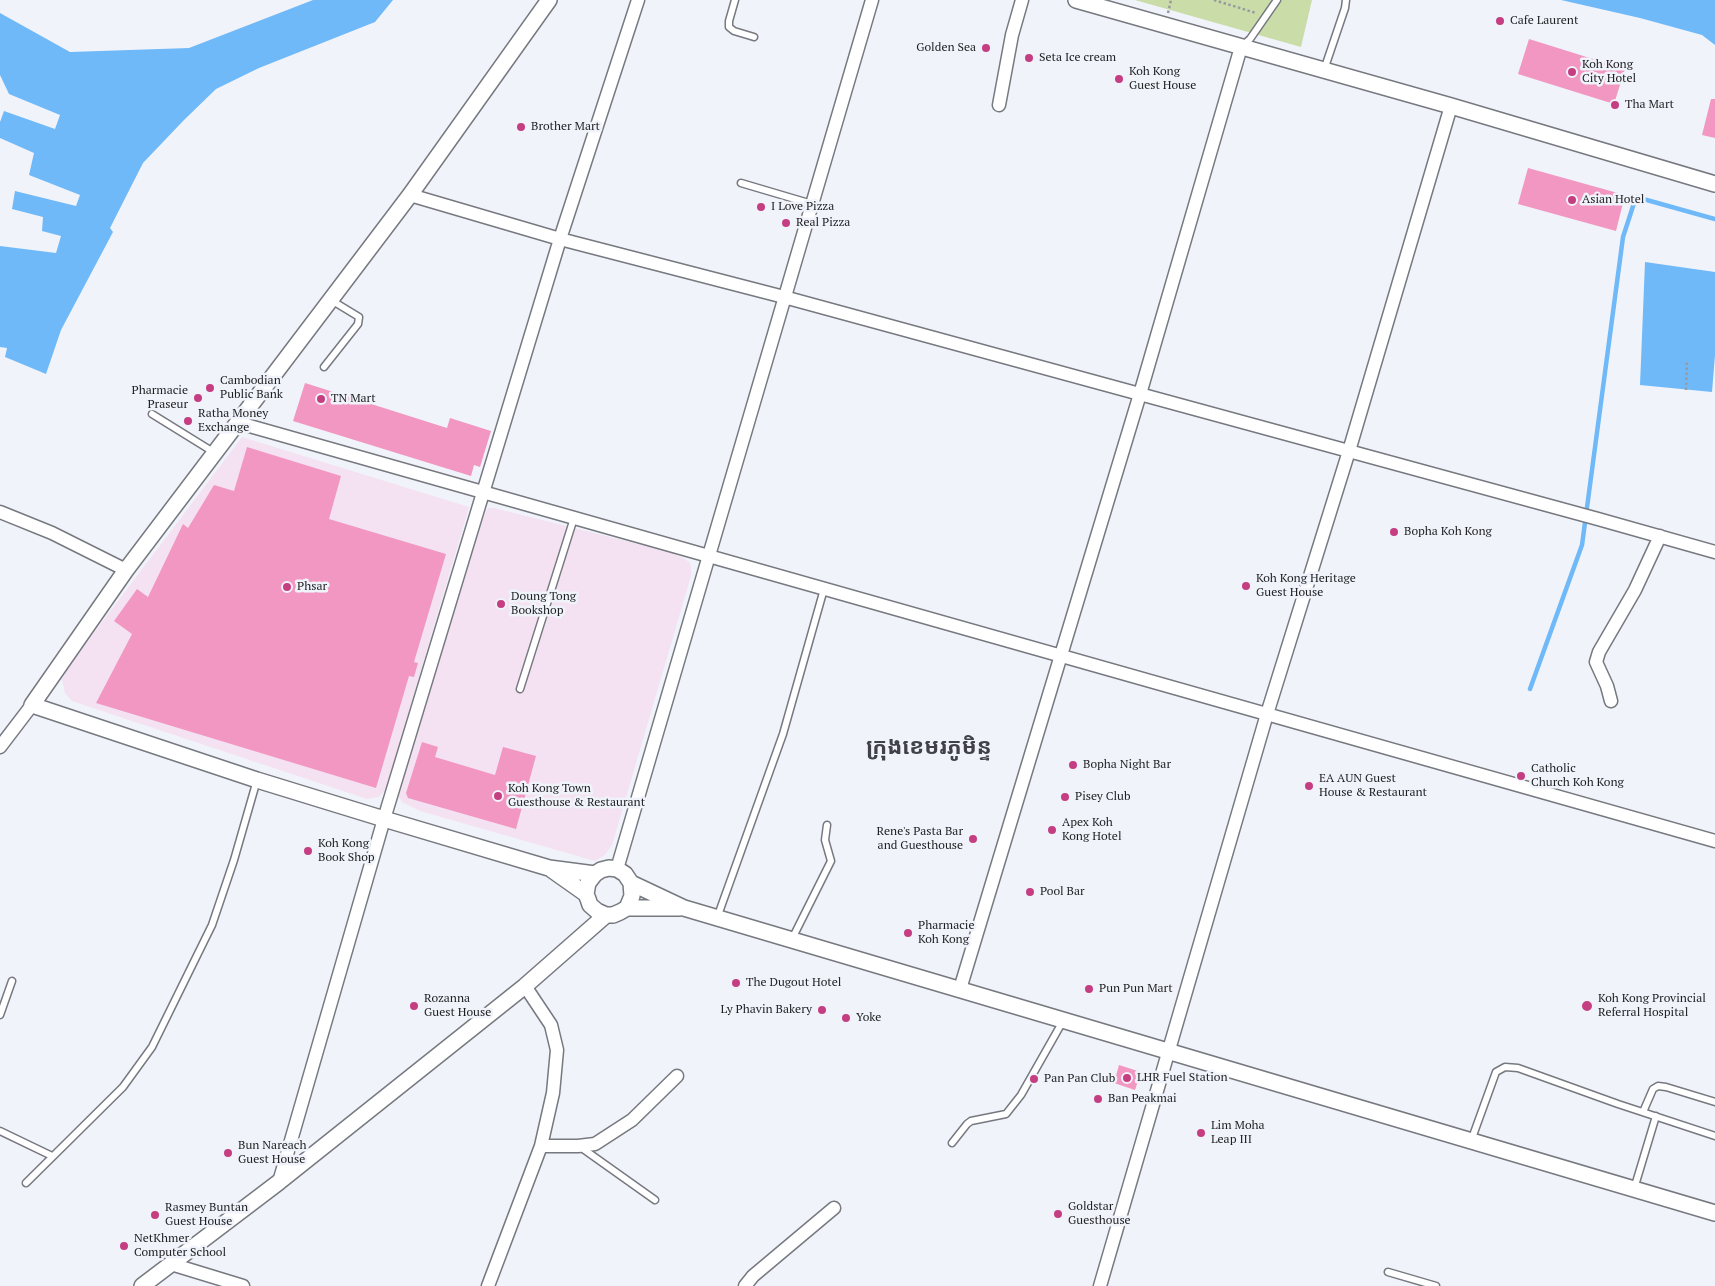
<!DOCTYPE html>
<meta charset="utf-8">
<style>
body{margin:0}
canvas{display:block;background:#f0f3fa}
</style>
<canvas width="1715" height="1286"></canvas>
<script>
const g = document.querySelector('canvas').getContext('2d');
g.lineJoin = 'round';
function fillPath(path, color) {
  g.fillStyle = color;
  g.fill(path, 'evenodd');
}
function poly(rows) {
  const path = new Path2D();
  for (const r of rows) {
    path.moveTo(r[0], r[1]);
    for (let i = 2; i < r.length; i += 2) path.lineTo(r[i], r[i + 1]);
  }
  return path;
}
function trace(path, color, width, dash) {
  g.strokeStyle = color;
  g.lineWidth = width;
  g.lineCap = dash ? 'butt' : 'round';
  g.setLineDash(dash || []);
  g.stroke(path);
}
function write(font, color, halo, rows, align = 'center') {
  g.font = font + ' "PT Serif","Noto Sans Khmer",serif';
  g.lineWidth = 5;
  g.setLineDash([]);
  g.textBaseline = 'middle';
  g.strokeStyle = halo;
  g.fillStyle = color;
  for (const [text, x, y, turn = 0] of rows) {
    g.save();
    g.translate(x, y);
    g.rotate((+turn || 0) * Math.PI / 180);
    g.textAlign = isNaN(turn) ? turn : align;
    if (halo) g.strokeText(text, 0, 0);
    g.fillText(text, 0, 0);
    g.restore();
  }
}
fillPath(poly([
 [242,437,469,507,386,789,379,797,367,799,72,701,65,693,62,680,68,667],
 [489,508,494,508,670,552,685,559,690,563,691,569,691,576,612,845,605,855,595,861,420,811,402,802,397,794,482,522,486,511]
]), '#f4e2f3');
fillPath(poly([
 [1135,0,1312,0,1301,47]
]), '#cadca8');
fillPath(poly([
 [313,0,393,0,375,22,259,68,216,89,184,120,143,163,110,228,113,232,61,330,46,374,5,357,7,348,0,347,0,246,56,253,61,236,42,231,43,217,12,209,15,191,76,206,80,195,29,175,34,153,0,138,0,122,4,111,55,129,60,115,9,94,0,75,0,13,70,52,189,48],
 [1561,0,1715,0,1715,45,1702,35,1640,18],
 [1645,262,1715,272,1715,355,1712,392,1640,385]
]), '#70b9f9');
trace(poly([
 [1530,689,1582,545,1623,237,1636,197,1715,219]
]), '#70b9f9', 4.5);
fillPath(poly([
 [1529,39,1625,69,1614,104,1518,74],
 [1711,99,1715,99,1715,138,1702,135],
 [1528,168,1625,195,1616,231,1518,204],
 [305,383,447,428,450,418,491,431,480,467,474,465,471,476,293,421],
 [247,447,341,476,329,519,446,554,414,662,418,663,414,677,409,676,376,788,96,703,132,634,114,621,137,589,148,597,183,524,188,528,214,485,234,491],
 [422,742,438,747,435,757,495,775,503,747,536,756,516,829,408,798,406,793],
 [1119,1065,1141,1072,1135,1090,1114,1083]
]), '#f197c1');
const service = poly([
 [735,0,729,21,729,27,734,31,754,37],
 [1242,46,1250,39,1277,0],
 [1324,70,1345,8,1346,0],
 [741,183,812,204],
 [324,367,358,324,359,317,331,300],
 [152,414,215,453],
 [520,689,574,518],
 [717,918,783,734,824,589],
 [792,939,831,861,825,840,827,825],
 [0,1015,12,981],
 [1643,1112,1653,1089,1658,1086,1666,1087,1715,1102],
 [0,1131,52,1156],
 [1471,1141,1496,1072,1505,1067,1518,1068,1618,1104,1715,1136],
 [952,1143,967,1124,971,1121,1006,1114,1021,1095,1063,1021],
 [579,1146,655,1200],
 [26,1183,123,1087,152,1047,212,925,234,860,257,780],
 [1634,1189,1656,1116],
 [1388,1272,1436,1286]
]);
const minor = poly([
 [999,105,1012,35,1022,0],
 [410,195,560,239,784,297,1598,519,1715,552],
 [239,423,1715,841],
 [0,512,52,533,126,570],
 [1611,701,1607,686,1596,662,1599,652,1635,590,1660,536],
 [0,747,32,705],
 [617,869,872,0],
 [960,989,1140,394,1241,47],
 [541,1146,578,1146,595,1144,632,1120,677,1076],
 [279,1182,384,819,560,239,638,0],
 [171,1264,243,1286],
 [488,1286,541,1146,553,1093,557,1050,551,1025,525,986],
 [745,1286,753,1276,834,1208],
 [1100,1286,1267,714,1349,451,1451,106]
]);
const tertiary = poly([
 [549,0,410,195,126,570,32,705,257,780,384,819,549,868,595,874],
 [1076,0,1451,106,1715,184],
 [552,870,586,894],
 [631,883,632,896,627,908,620,912,613,915,606,915,597,911,590,905,588,899,586,894,588,883,595,874,601,870,609,868,617,869,625,874,631,883,684,908,1715,1213],
 [627,908,680,908],
 [142,1286,279,1182,525,986,606,915]
]);
trace(service, '#76797f', 9);
trace(minor, '#76797f', 15);
trace(tertiary, '#76797f', 18);
trace(poly([
 [1214,0,1256,13],
 [1168,13,1171,0],
 [1686,390,1687,361]
]), '#989a9f', 2.5, [2.5, 2.5]);
trace(service, '#fff', 6);
trace(minor, '#fff', 12);
trace(tertiary, '#fff', 15);
for (const [x, y, r, color] of [
 [1500,21,5,"#c43e81"],
 [986,48,5,"#c43e81"],
 [1029,58,5,"#c43e81"],
 [1572,72,5,"#c43e81"],
 [1119,79,5,"#c43e81"],
 [1615,105,5,"#c43e81"],
 [521,127,5,"#c43e81"],
 [1572,200,5,"#c43e81"],
 [761,207,5,"#c43e81"],
 [786,223,5,"#c43e81"],
 [210,388,5,"#c43e81"],
 [198,398,5,"#c43e81"],
 [321,399,5,"#c43e81"],
 [188,421,5,"#c43e81"],
 [1394,532,5,"#c43e81"],
 [1246,586,5,"#c43e81"],
 [287,587,5,"#c43e81"],
 [501,604,5,"#c43e81"],
 [1073,765,5,"#c43e81"],
 [1521,776,5,"#c43e81"],
 [1309,786,5,"#c43e81"],
 [498,796,5,"#c43e81"],
 [1065,797,5,"#c43e81"],
 [1052,830,5,"#c43e81"],
 [973,839,5,"#c43e81"],
 [308,851,5,"#c43e81"],
 [1030,892,5,"#c43e81"],
 [908,933,5,"#c43e81"],
 [736,983,5,"#c43e81"],
 [1089,989,5,"#c43e81"],
 [414,1006,5,"#c43e81"],
 [1587,1006,6,"#c43e81"],
 [822,1010,5,"#c43e81"],
 [846,1018,5,"#c43e81"],
 [1127,1078,5,"#c43e81"],
 [1034,1079,5,"#c43e81"],
 [1098,1099,5,"#c43e81"],
 [1201,1133,5,"#c43e81"],
 [228,1153,5,"#c43e81"],
 [1058,1214,5,"#c43e81"],
 [155,1215,5,"#c43e81"],
 [124,1246,5,"#c43e81"]
]) {
  const dot = new Path2D();
  dot.arc(x, y, r, 0, 2 * Math.PI);
  g.fillStyle = color;
  g.fill(dot);
  trace(dot, '#f0f3fa', 2);
}
write('12px', '#1d1e20', '#f0f3fa', [
 ["Cafe Laurent",1510,21],
 ["Golden Sea",976,48,"right"],
 ["Seta Ice cream",1039,58],
 ["Koh Kong",1582,65],
 ["City Hotel",1582,79],
 ["Koh Kong",1129,72],
 ["Guest House",1129,86],
 ["Tha Mart",1625,105],
 ["Brother Mart",531,127],
 ["Asian Hotel",1582,200],
 ["I Love Pizza",771,207],
 ["Real Pizza",796,223],
 ["Cambodian",220,381],
 ["Public Bank",220,395],
 ["Pharmacie",188,391,"right"],
 ["Praseur",188,405,"right"],
 ["TN Mart",331,399],
 ["Ratha Money",198,414],
 ["Exchange",198,428],
 ["Bopha Koh Kong",1404,532],
 ["Koh Kong Heritage",1256,579],
 ["Guest House",1256,593],
 ["Phsar",297,587],
 ["Doung Tong",511,597],
 ["Bookshop",511,611],
 ["Bopha Night Bar",1083,765],
 ["Catholic",1531,769],
 ["Church Koh Kong",1531,783],
 ["EA AUN Guest",1319,779],
 ["House & Restaurant",1319,793],
 ["Koh Kong Town",508,789],
 ["Guesthouse & Restaurant",508,803],
 ["Pisey Club",1075,797],
 ["Apex Koh",1062,823],
 ["Kong Hotel",1062,837],
 ["Rene's Pasta Bar",963,832,"right"],
 ["and Guesthouse",963,846,"right"],
 ["Koh Kong",318,844],
 ["Book Shop",318,858],
 ["Pool Bar",1040,892],
 ["Pharmacie",918,926],
 ["Koh Kong",918,940],
 ["The Dugout Hotel",746,983],
 ["Pun Pun Mart",1099,989],
 ["Rozanna",424,999],
 ["Guest House",424,1013],
 ["Koh Kong Provincial",1598,999],
 ["Referral Hospital",1598,1013],
 ["Ly Phavin Bakery",812,1010,"right"],
 ["Yoke",856,1018],
 ["LHR Fuel Station",1137,1078],
 ["Pan Pan Club",1044,1079],
 ["Ban Peakmai",1108,1099],
 ["Lim Moha",1211,1126],
 ["Leap III",1211,1140],
 ["Bun Nareach",238,1146],
 ["Guest House",238,1160],
 ["Goldstar",1068,1207],
 ["Guesthouse",1068,1221],
 ["Rasmey Buntan",165,1208],
 ["Guest House",165,1222],
 ["NetKhmer",134,1239],
 ["Computer School",134,1253]
], 'left');
write('bold 22px', '#404248', '#f0f3fa', [
 ["ក្រុងខេមរភូមិន្ទ",929,748]
]);
</script>
